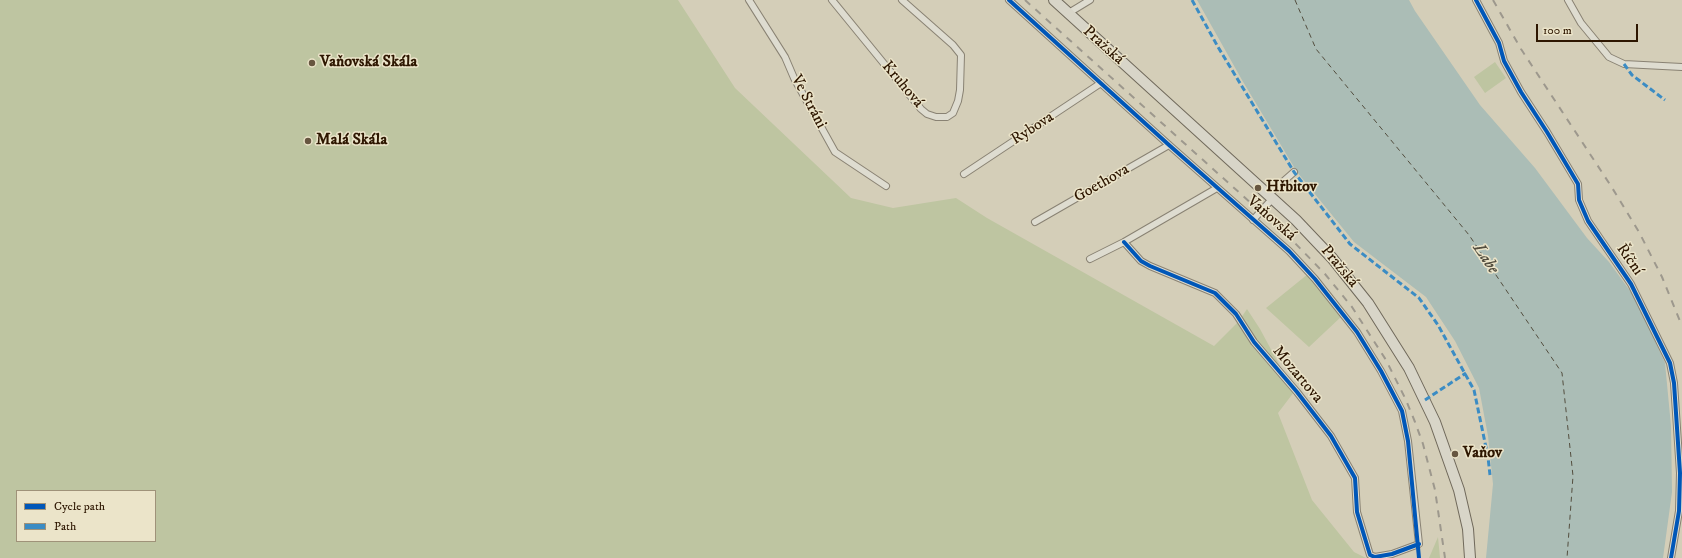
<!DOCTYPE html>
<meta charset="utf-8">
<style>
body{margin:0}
#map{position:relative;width:1682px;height:558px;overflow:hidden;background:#d4ceb8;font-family:"IM FELL DW Pica",serif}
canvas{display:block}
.legend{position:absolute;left:16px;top:490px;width:140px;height:52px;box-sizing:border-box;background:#ebe4c9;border:1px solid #9f9279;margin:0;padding:5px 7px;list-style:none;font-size:12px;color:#2d1600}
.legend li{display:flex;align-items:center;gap:8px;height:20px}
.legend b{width:20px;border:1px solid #9f9279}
.scale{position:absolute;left:1536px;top:24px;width:102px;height:18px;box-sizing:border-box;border:2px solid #2d1600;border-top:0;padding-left:5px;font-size:12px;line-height:14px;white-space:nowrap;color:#2d1600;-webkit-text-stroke:3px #ebe4c9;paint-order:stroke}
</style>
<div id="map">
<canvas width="1682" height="558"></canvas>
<ul class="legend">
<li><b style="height:5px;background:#0057b8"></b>Cycle path</li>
<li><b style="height:5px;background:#3b8cc4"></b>Path</li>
</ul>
<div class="scale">100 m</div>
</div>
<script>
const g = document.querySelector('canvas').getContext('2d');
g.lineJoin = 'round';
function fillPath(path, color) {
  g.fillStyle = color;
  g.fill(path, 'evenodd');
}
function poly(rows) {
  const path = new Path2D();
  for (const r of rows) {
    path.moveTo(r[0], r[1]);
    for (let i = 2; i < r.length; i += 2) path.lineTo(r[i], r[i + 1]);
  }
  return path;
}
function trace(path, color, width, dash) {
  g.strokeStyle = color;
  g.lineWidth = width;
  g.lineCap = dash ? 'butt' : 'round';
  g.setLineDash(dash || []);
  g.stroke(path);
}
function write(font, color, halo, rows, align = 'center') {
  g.font = font + ' "IM FELL DW Pica",serif';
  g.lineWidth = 3;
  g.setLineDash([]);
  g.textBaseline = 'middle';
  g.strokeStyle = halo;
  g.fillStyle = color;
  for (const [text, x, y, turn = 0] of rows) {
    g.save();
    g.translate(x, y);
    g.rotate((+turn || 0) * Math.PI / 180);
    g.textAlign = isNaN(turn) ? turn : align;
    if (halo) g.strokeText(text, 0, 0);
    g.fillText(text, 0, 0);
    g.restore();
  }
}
fillPath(poly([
 [0,0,678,0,735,88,851,198,893,208,956,198,987,218,1214,346,1239,321,1247,309,1260,329,1294,392,1278,413,1312,500,1354,552,1366,558,0,558],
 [17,491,155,491,155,541,17,541],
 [1495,62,1506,78,1485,93,1474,77],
 [1308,274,1342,316,1309,347,1266,308],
 [1438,537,1440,558,1429,558]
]), '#bec5a1');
fillPath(poly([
 [1197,0,1409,0,1415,11,1480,105,1535,168,1587,238,1609,262,1636,299,1665,363,1671,426,1672,492,1663,558,1486,558,1493,484,1488,436,1479,388,1455,341,1426,297,1354,242,1297,172,1242,80]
]), '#abbdb6');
trace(poly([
 [1295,0,1316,49,1469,235,1562,373,1573,476,1567,558]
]), '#534e3f', 1, [5, 4]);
const minor = poly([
 [749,0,785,57,794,78,835,152,886,186],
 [832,0,921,109,927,114,936,117,947,117,953,113,958,101,960,90,961,55,953,45,902,0],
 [1009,0,1169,145,1289,251,1315,279,1357,332,1381,371,1402,411,1408,441,1419,544,1392,554,1375,557,1370,555,1357,512,1355,478,1331,436,1297,392,1254,342,1236,314,1215,293,1150,266,1141,261,1124,242],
 [1476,0,1499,43,1504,61,1521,92,1547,132,1578,184,1579,200,1588,221,1631,284,1670,363,1674,383,1680,473,1679,511,1671,558],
 [1568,0,1581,23,1609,57,1624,64,1682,67],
 [1067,14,1090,0],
 [964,174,1101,83],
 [1269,194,1294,172],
 [1253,220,1273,198],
 [1035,222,1169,145],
 [1090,259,1124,242,1217,188]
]);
const primary = poly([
 [1054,0,1296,220,1332,258,1368,303,1409,368,1435,422,1459,490,1468,529,1470,558]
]);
trace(minor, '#898273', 8);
trace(primary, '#70695b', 12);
trace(minor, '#dedcd0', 6);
trace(primary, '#d8d5c8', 10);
trace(poly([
 [1025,0,1292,240,1325,274,1352,307,1386,360,1406,400,1415,422,1423,444,1435,490,1445,558],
 [1493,0,1521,49,1611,186,1639,232,1662,277,1682,326]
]), '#9d988d', 2, [7, 7]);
trace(poly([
 [1192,0,1218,47,1294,172,1350,244,1419,298,1438,325,1474,390,1488,457,1490,475],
 [1624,64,1632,75,1665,100],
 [1425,400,1466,373]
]), '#3b8cc4', 3, [6, 3]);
trace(poly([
 [1009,0,1169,145,1289,251,1315,279,1357,332,1381,371,1402,411,1408,441,1419,558],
 [1476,0,1499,43,1504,61,1521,92,1547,132,1578,184,1579,200,1588,221,1631,284,1670,363,1674,383,1680,473,1679,511,1671,558],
 [1124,242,1141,261,1150,266,1215,293,1236,314,1254,342,1297,392,1331,436,1355,478,1357,512,1370,555,1375,557,1392,554,1419,544]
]), '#0057b8', 4);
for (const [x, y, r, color] of [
 [312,63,4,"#675640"],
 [308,141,4,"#675640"],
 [1258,188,4,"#675640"],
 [1455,454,4,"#675640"]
]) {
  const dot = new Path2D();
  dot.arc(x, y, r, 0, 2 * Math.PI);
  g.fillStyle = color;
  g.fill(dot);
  trace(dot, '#ebe4c9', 1.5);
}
write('16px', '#2d1600', '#ebe4c9', [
 ["Pražská",1103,46,42],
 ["Kruhová",902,85,50],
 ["Ve Stráni",808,102,62],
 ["Rybova",1033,129,-33],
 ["Goethova",1102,184,-30],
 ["Vaňovská",1271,219,41],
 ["Říční",1629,260,55],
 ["Pražská",1339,267,50],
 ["Mozartova",1297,375,50]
]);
write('bold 16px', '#2d1600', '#ebe4c9', [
 ["Vaňovská Skála",320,63],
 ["Malá Skála",316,141],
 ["Hřbitov",1266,188],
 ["Vaňov",1463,454]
], 'left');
write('italic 17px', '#534e3f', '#ebe4c9', [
 ["Labe",1485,259,56]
]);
</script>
